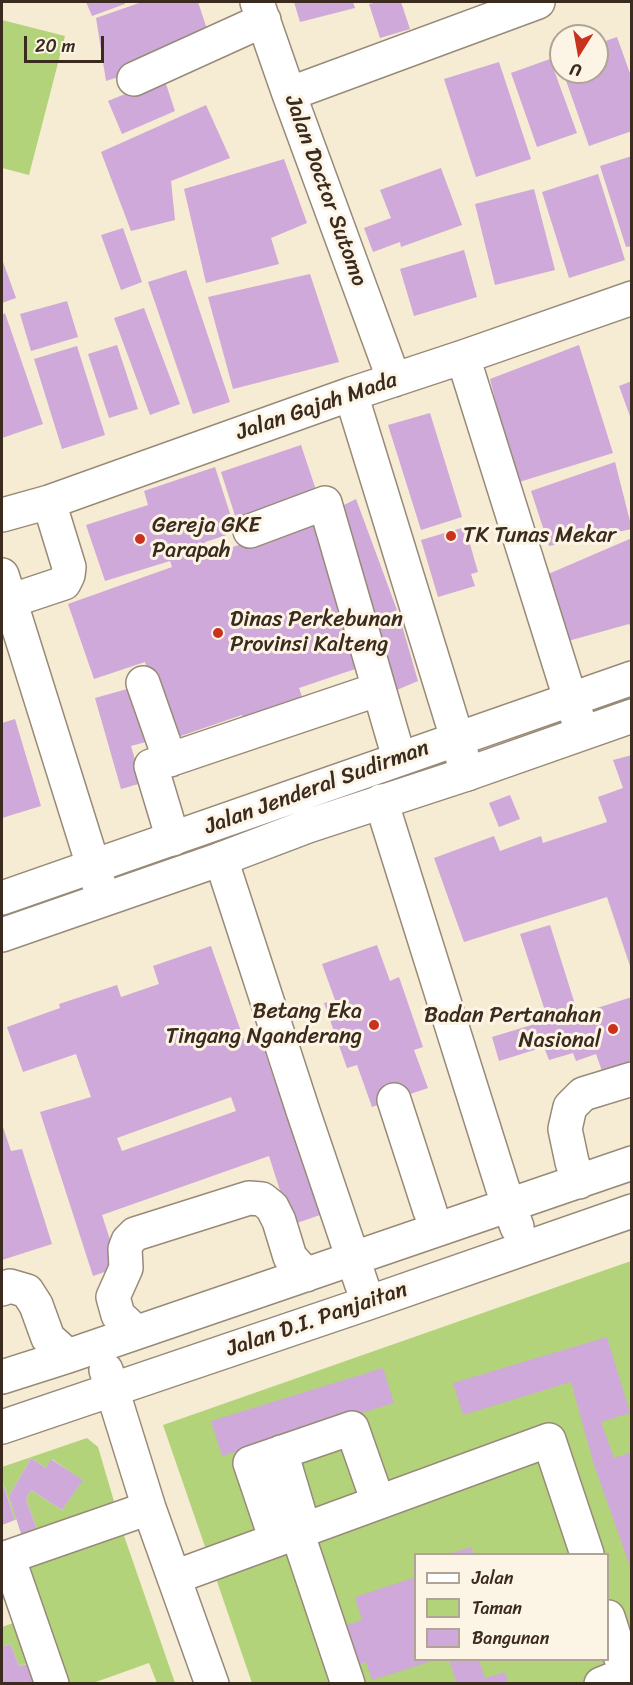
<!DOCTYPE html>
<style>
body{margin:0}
#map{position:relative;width:633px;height:1685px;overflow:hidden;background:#f6ebd3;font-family:Sriracha,sans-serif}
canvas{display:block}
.frame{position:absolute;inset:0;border:3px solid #3b2a1e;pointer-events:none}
.legend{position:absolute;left:414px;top:1553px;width:195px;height:108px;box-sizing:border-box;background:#fcf5e5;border:2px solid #afa495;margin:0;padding:8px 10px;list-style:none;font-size:18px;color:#3b2a1e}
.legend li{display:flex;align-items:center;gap:12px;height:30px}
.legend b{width:30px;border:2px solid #afa495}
.north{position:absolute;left:549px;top:24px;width:60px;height:60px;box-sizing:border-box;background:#fcf5e5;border:2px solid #afa495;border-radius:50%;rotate:191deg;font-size:16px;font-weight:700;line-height:24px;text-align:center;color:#3b2a1e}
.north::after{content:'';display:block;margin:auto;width:21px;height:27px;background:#c8321e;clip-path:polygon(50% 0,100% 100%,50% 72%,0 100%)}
.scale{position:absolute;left:24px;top:36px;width:80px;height:27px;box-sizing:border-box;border:3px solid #3b2a1e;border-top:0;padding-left:8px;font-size:18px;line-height:21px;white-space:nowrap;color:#3b2a1e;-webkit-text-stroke:4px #fcf5e5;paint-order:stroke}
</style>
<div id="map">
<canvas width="633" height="1685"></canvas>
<div class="frame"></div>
<ul class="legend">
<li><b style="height:8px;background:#fff"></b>Jalan</li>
<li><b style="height:16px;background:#b3d37b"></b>Taman</li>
<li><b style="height:16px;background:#cea9d9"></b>Bangunan</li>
</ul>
<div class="north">U</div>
<div class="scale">20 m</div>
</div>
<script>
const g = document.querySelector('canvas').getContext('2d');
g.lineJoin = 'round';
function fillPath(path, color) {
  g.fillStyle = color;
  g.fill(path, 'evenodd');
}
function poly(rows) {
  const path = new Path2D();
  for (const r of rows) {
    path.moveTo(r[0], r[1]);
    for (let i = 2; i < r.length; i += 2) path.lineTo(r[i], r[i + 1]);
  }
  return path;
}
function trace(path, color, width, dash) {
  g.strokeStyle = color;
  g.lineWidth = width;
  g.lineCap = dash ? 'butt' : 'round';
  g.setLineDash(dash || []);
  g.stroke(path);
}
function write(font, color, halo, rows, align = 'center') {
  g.font = font + ' Sriracha,sans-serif';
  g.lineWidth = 6;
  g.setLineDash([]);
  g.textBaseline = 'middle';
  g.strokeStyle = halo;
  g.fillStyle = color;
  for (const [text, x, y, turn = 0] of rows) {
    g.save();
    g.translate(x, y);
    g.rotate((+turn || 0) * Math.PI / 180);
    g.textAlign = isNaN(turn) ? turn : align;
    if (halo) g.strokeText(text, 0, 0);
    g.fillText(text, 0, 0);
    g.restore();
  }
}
fillPath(poly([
 [2,20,65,36,29,175,2,168],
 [631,1261,631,1683,252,1683,163,1425],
 [416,1554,608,1554,608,1660,416,1660],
 [87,1438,98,1447,116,1508,39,1535,26,1499,31,1490,62,1510,82,1480,52,1459,46,1468,31,1458,9,1496,17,1519,15,1520,2,1480,2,1467],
 [121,1527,175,1683,157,1683,149,1663,93,1683,64,1683,19,1560],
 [16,1622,30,1663,19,1666,11,1644,2,1647,2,1627]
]), '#b3d37b');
fillPath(poly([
 [86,2,124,2,125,4,92,16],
 [142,2,198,2,209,35,165,62,106,81,96,18],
 [294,2,353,2,355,8,300,22],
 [378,2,401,2,410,29,380,38,369,4],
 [617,37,632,79,632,131,589,146,563,72,597,72,597,44],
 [550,59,577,133,537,147,511,73],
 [499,62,531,159,476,177,444,79],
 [164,78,175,111,122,134,108,101],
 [206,105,230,158,171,181,175,220,131,231,101,152],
 [632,156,632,246,626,247,600,166],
 [284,159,307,223,271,238,279,264,206,283,184,189],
 [441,168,462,225,401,247,400,242,373,252,364,228,391,218,380,190],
 [598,174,625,260,569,278,542,192],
 [534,189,555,270,495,285,475,204],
 [123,228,142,282,121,290,101,235],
 [464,250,477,297,414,316,400,269],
 [2,259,16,298,2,303],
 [186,270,230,402,193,414,148,282],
 [310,274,339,362,233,389,208,297],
 [67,301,78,337,31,351,20,314],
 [144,308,180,404,150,415,114,318],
 [5,313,43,424,2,438,2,315],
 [117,345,138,409,109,418,88,354],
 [579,345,613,453,516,483,490,379],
 [77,346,105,435,62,449,34,359],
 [632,381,632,419,631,419,619,386],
 [430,413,462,517,421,530,388,425],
 [301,445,319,499,238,525,221,472],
 [615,462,632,529,549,546,531,491],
 [215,467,236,532,205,542,209,555,319,518,370,664,299,688,311,722,252,742,242,715,172,739,145,662,94,679,68,604,172,567,170,561,105,581,86,525,148,505,144,491],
 [356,499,397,610,369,622,338,508],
 [465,527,478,572,471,574,475,586,438,597,421,540],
 [632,538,632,630,629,624,561,643,539,578],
 [401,622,418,681,392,692,374,630],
 [138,686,153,740,131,746,142,783,121,789,95,698],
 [15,719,41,806,2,818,2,723],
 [632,755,632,972,607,897,464,942,434,858,494,836,500,851,541,836,543,843,607,822,598,797,623,788,613,760],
 [510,795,520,819,499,827,489,803],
 [550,925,578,1014,632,997,632,1065,603,1074,596,1054,576,1061,573,1053,549,1060,544,1047,499,1061,492,1037,548,1020,520,934],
 [377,945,390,981,399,977,423,1047,414,1050,428,1088,372,1107,357,1065,347,1068,324,1003,335,1000,322,964],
 [211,946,244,1040,259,1035,320,1215,291,1225,269,1156,102,1215,119,1267,93,1276,40,1112,91,1097,76,1054,23,1072,7,1027,60,1008,59,1004,117,985,121,997,159,984,153,966],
 [231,1097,236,1111,122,1151,117,1138],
 [2,1124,11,1151,22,1149,52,1244,2,1260],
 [607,1337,630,1413,601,1422,614,1458,632,1452,631,1569,594,1465,571,1382,463,1415,453,1383],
 [383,1368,394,1403,222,1456,211,1421],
 [31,1458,46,1468,51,1459,83,1480,62,1510,31,1490,26,1499,39,1535,23,1540,9,1496],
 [2,1481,15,1520,2,1525],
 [471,1547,474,1554,448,1554],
 [416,1577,416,1660,436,1660,372,1680,366,1662,326,1675,314,1636,362,1620,355,1597],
 [11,1644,19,1666,32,1663,41,1684,2,1684,2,1647],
 [449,1660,479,1660,485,1678,505,1672,509,1684,457,1684]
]), '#cea9d9');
const minor = poly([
 [257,2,289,94,394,380],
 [134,79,264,20],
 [289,94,538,2],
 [463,357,570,698,583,732],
 [351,394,457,738,467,774],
 [2,515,49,502,351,394,463,357,632,298],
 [250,531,325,503,379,689],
 [2,575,102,894],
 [10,601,64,583,68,575,69,567,49,502],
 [143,683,170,760],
 [381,801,502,1186,517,1227],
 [173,839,151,766,379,689,399,758],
 [221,859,303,1111,368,1303],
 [394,1100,430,1211],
 [579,1182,572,1162,565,1129,570,1107,583,1094,632,1079],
 [2,1289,10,1286,27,1291,36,1305,48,1338,68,1356],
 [136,1332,118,1315,113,1297,126,1268,125,1249,128,1241,135,1234,249,1198,262,1199,272,1207,279,1221,290,1257,306,1275],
 [106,1370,149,1508,212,1684],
 [2,1377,68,1356,632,1163],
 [2,1427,368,1303,632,1211],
 [281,1452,304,1529],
 [297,1532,348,1684],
 [276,1540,250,1463,352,1428,378,1502],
 [175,1577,549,1440,587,1554],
 [52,1684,8,1557,149,1508],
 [601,1684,626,1674,608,1617]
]);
const major = poly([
 [2,898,632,678],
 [2,935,221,859,308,826,467,774,632,716]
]);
trace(minor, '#988a78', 36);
trace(major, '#988a78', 36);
trace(minor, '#fff', 33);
trace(major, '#fff', 33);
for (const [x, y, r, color] of [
 [451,536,6,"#c8321e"],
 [140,539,6,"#c8321e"],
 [218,633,6,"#c8321e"],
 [374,1025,6,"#c8321e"],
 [613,1029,6,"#c8321e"]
]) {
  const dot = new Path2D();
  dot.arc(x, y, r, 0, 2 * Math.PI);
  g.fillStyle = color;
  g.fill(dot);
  trace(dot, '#fcf5e5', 2);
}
write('22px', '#3b2a1e', '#fcf5e5', [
 ["Jalan Doctor Sutomo",325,191,70],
 ["Jalan Gajah Mada",317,407,-19],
 ["Jalan Jenderal Sudirman",317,788,-20],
 ["Jalan D.I. Panjaitan",317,1320,-19]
]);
write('22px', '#3b2a1e', '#fcf5e5', [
 ["Gereja GKE",152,526],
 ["Parapah",152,551],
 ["TK Tunas Mekar",463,536],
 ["Dinas Perkebunan",230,620],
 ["Provinsi Kalteng",230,645],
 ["Betang Eka",362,1012,"right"],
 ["Tingang Nganderang",362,1037,"right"],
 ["Badan Pertanahan",601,1016,"right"],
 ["Nasional",601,1041,"right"]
], 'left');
</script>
